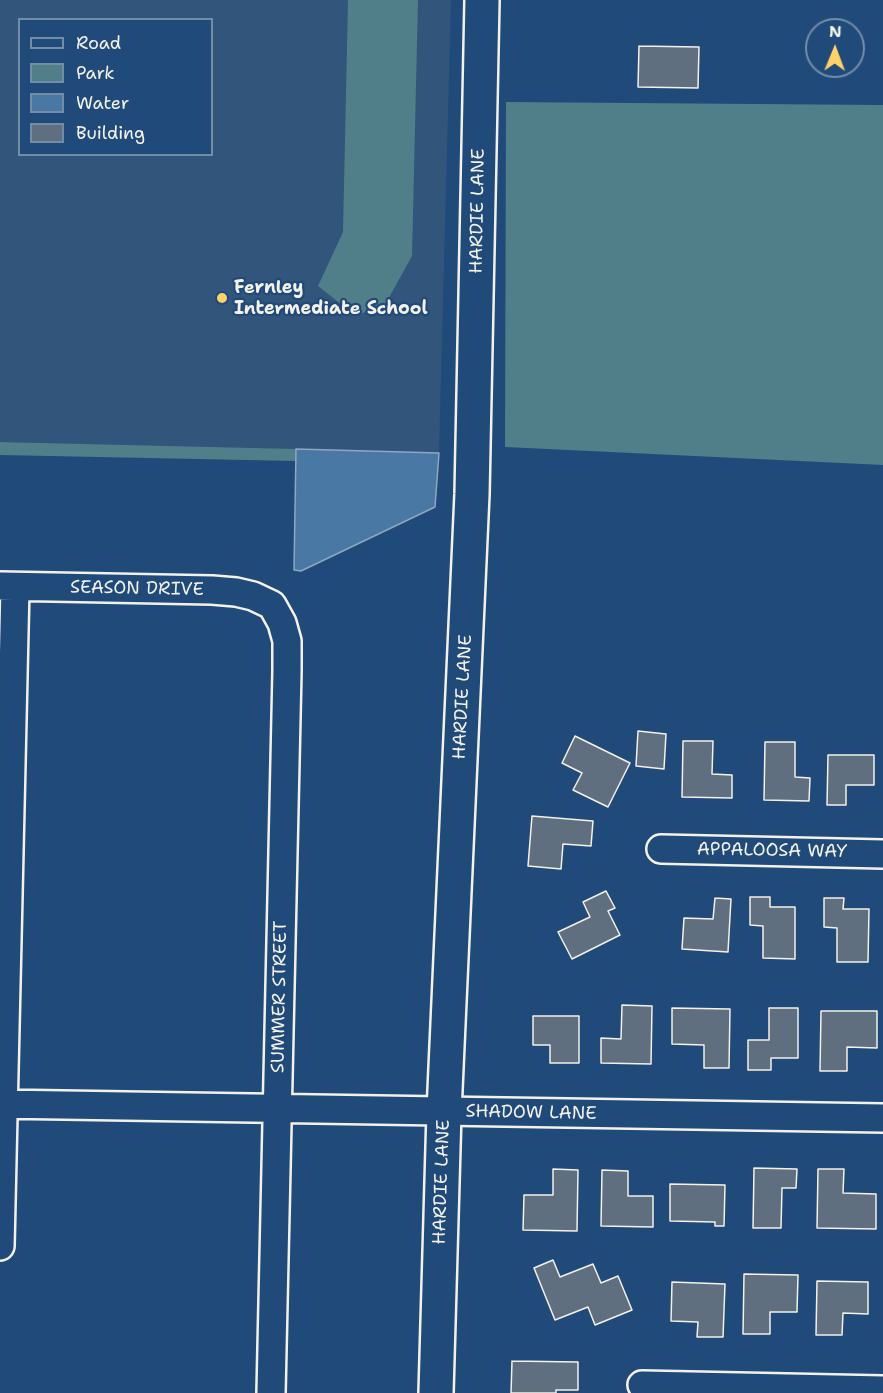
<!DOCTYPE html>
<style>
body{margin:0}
#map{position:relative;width:883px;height:1393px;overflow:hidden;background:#1f4a7a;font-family:"Shantell Sans",sans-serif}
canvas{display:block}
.legend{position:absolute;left:18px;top:18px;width:195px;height:138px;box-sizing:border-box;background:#1f4a7a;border:2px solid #748da6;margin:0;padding:8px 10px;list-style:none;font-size:18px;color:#f4f1e8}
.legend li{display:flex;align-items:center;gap:12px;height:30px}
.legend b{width:30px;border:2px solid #748da6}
.north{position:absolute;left:805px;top:18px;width:60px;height:60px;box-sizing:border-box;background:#1f4a7a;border:2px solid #748da6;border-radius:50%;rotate:1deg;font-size:16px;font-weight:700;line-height:24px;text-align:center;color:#f4f1e8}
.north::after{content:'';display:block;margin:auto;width:21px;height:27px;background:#ffd166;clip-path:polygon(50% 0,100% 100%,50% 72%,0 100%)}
</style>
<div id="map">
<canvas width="883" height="1393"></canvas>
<ul class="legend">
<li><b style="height:8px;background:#1f4a7a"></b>Road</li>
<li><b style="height:16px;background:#507f89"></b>Park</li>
<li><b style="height:16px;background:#4a78a5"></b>Water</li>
<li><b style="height:16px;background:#606f80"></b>Building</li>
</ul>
<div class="north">N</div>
</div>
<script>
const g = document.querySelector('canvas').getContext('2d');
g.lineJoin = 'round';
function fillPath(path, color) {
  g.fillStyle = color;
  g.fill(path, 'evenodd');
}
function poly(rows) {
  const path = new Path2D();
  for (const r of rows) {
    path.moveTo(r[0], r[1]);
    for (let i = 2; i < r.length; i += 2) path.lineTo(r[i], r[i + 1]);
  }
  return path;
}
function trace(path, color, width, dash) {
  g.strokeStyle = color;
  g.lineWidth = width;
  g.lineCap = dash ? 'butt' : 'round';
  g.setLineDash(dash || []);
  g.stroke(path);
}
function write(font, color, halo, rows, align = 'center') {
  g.font = font + ' "Shantell Sans",sans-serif';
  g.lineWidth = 4.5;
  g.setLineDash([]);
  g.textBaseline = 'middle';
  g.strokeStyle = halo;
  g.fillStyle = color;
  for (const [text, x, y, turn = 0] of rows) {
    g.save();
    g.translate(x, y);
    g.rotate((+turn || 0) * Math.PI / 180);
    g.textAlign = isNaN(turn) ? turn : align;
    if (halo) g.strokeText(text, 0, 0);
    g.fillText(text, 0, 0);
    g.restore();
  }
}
fillPath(poly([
 [0,0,451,0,439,453,0,442],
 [20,20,212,20,212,154,20,154]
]), '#32557c');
fillPath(poly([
 [348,0,418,0,412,256,386,303,356,316,318,286,343,232],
 [506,102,883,105,883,465,505,447],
 [0,442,296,449,296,461,0,455]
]), '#507f89');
const water = poly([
 [296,449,439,453,435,507,301,571,294,570,296,449]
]);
fillPath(water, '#4a78a5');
trace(water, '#8ea8c0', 1.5);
const building = poly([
 [639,46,699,47,698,88,638,87,639,46],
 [638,731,666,734,664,769,636,766,638,731],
 [575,736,630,763,608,807,573,790,582,773,562,763,575,736],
 [683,741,713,741,712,774,732,775,732,798,682,797,683,741],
 [765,742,795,742,795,777,810,778,809,801,764,800,765,742],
 [828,755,874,755,874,785,846,785,846,805,827,805,828,755],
 [532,816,593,821,591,846,563,844,561,869,528,866,532,816],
 [606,891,615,908,608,911,620,935,572,959,558,932,590,917,583,902,606,891],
 [750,897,770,897,770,907,795,907,795,959,763,958,763,926,750,925,750,897],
 [715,898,731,899,728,952,682,949,684,918,713,919,715,898],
 [824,898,844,898,843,909,869,909,868,962,837,962,837,928,824,927,824,898],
 [622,1005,652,1006,651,1064,601,1063,601,1038,621,1039,622,1005],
 [672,1008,730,1009,729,1068,704,1068,704,1045,672,1044,672,1008],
 [769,1008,798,1008,798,1058,771,1058,771,1070,748,1070,748,1040,769,1040,769,1008],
 [821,1011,877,1011,877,1048,847,1047,847,1071,820,1071,821,1011],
 [533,1016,579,1016,579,1063,550,1063,550,1045,533,1045,533,1016],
 [754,1168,797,1169,796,1188,782,1188,781,1228,753,1228,754,1168],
 [553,1169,578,1170,577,1231,523,1230,524,1195,553,1195,553,1169],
 [818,1169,844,1169,843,1193,876,1194,876,1229,817,1228,818,1169],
 [602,1170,628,1171,628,1196,653,1196,653,1227,601,1226,602,1170],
 [670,1184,725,1185,724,1226,715,1226,715,1222,670,1221,670,1184],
 [553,1260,560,1277,593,1264,601,1283,618,1276,632,1310,595,1325,588,1307,555,1320,534,1268,553,1260],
 [744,1274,798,1275,797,1312,770,1312,770,1334,743,1334,744,1274],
 [817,1281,868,1282,868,1314,843,1313,842,1335,816,1335,817,1281],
 [672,1282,725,1284,723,1337,697,1337,698,1322,671,1321,672,1282],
 [512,1361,578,1362,578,1390,556,1390,556,1393,511,1393,512,1361]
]);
fillPath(building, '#606f80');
trace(building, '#f4f1e8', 1.5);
const street = poly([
 [0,586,212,590,236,592,253,596,272,605,282,623,287,641,287,671,271,1393],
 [661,849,883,854],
 [0,1104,883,1118],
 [0,1246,15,587],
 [642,1385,883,1390]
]);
const secondary = poly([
 [436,1393,444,1112,472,494,482,0]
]);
trace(street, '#f4f1e8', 32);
trace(secondary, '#f4f1e8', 38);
trace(street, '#1f4a7a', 27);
trace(secondary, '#1f4a7a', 33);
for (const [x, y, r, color] of [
 [222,298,6,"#ffd166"]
]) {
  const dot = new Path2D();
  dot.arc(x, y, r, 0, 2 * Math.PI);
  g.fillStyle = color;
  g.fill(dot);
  trace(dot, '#1f4a7a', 2);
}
write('18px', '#f4f1e8', '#1f4a7a', [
 ["HARDIE LANE",478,211,-89],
 ["SEASON DRIVE",137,589,1],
 ["HARDIE LANE",463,697,-87],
 ["APPALOOSA WAY",772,851,1],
 ["SUMMER STREET",280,997,-89],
 ["SHADOW LANE",531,1113,1],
 ["HARDIE LANE",442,1182,-88]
]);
write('bold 18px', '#f4f1e8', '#1f4a7a', [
 ["Fernley",234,288],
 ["Intermediate School",234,309]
], 'left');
</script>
